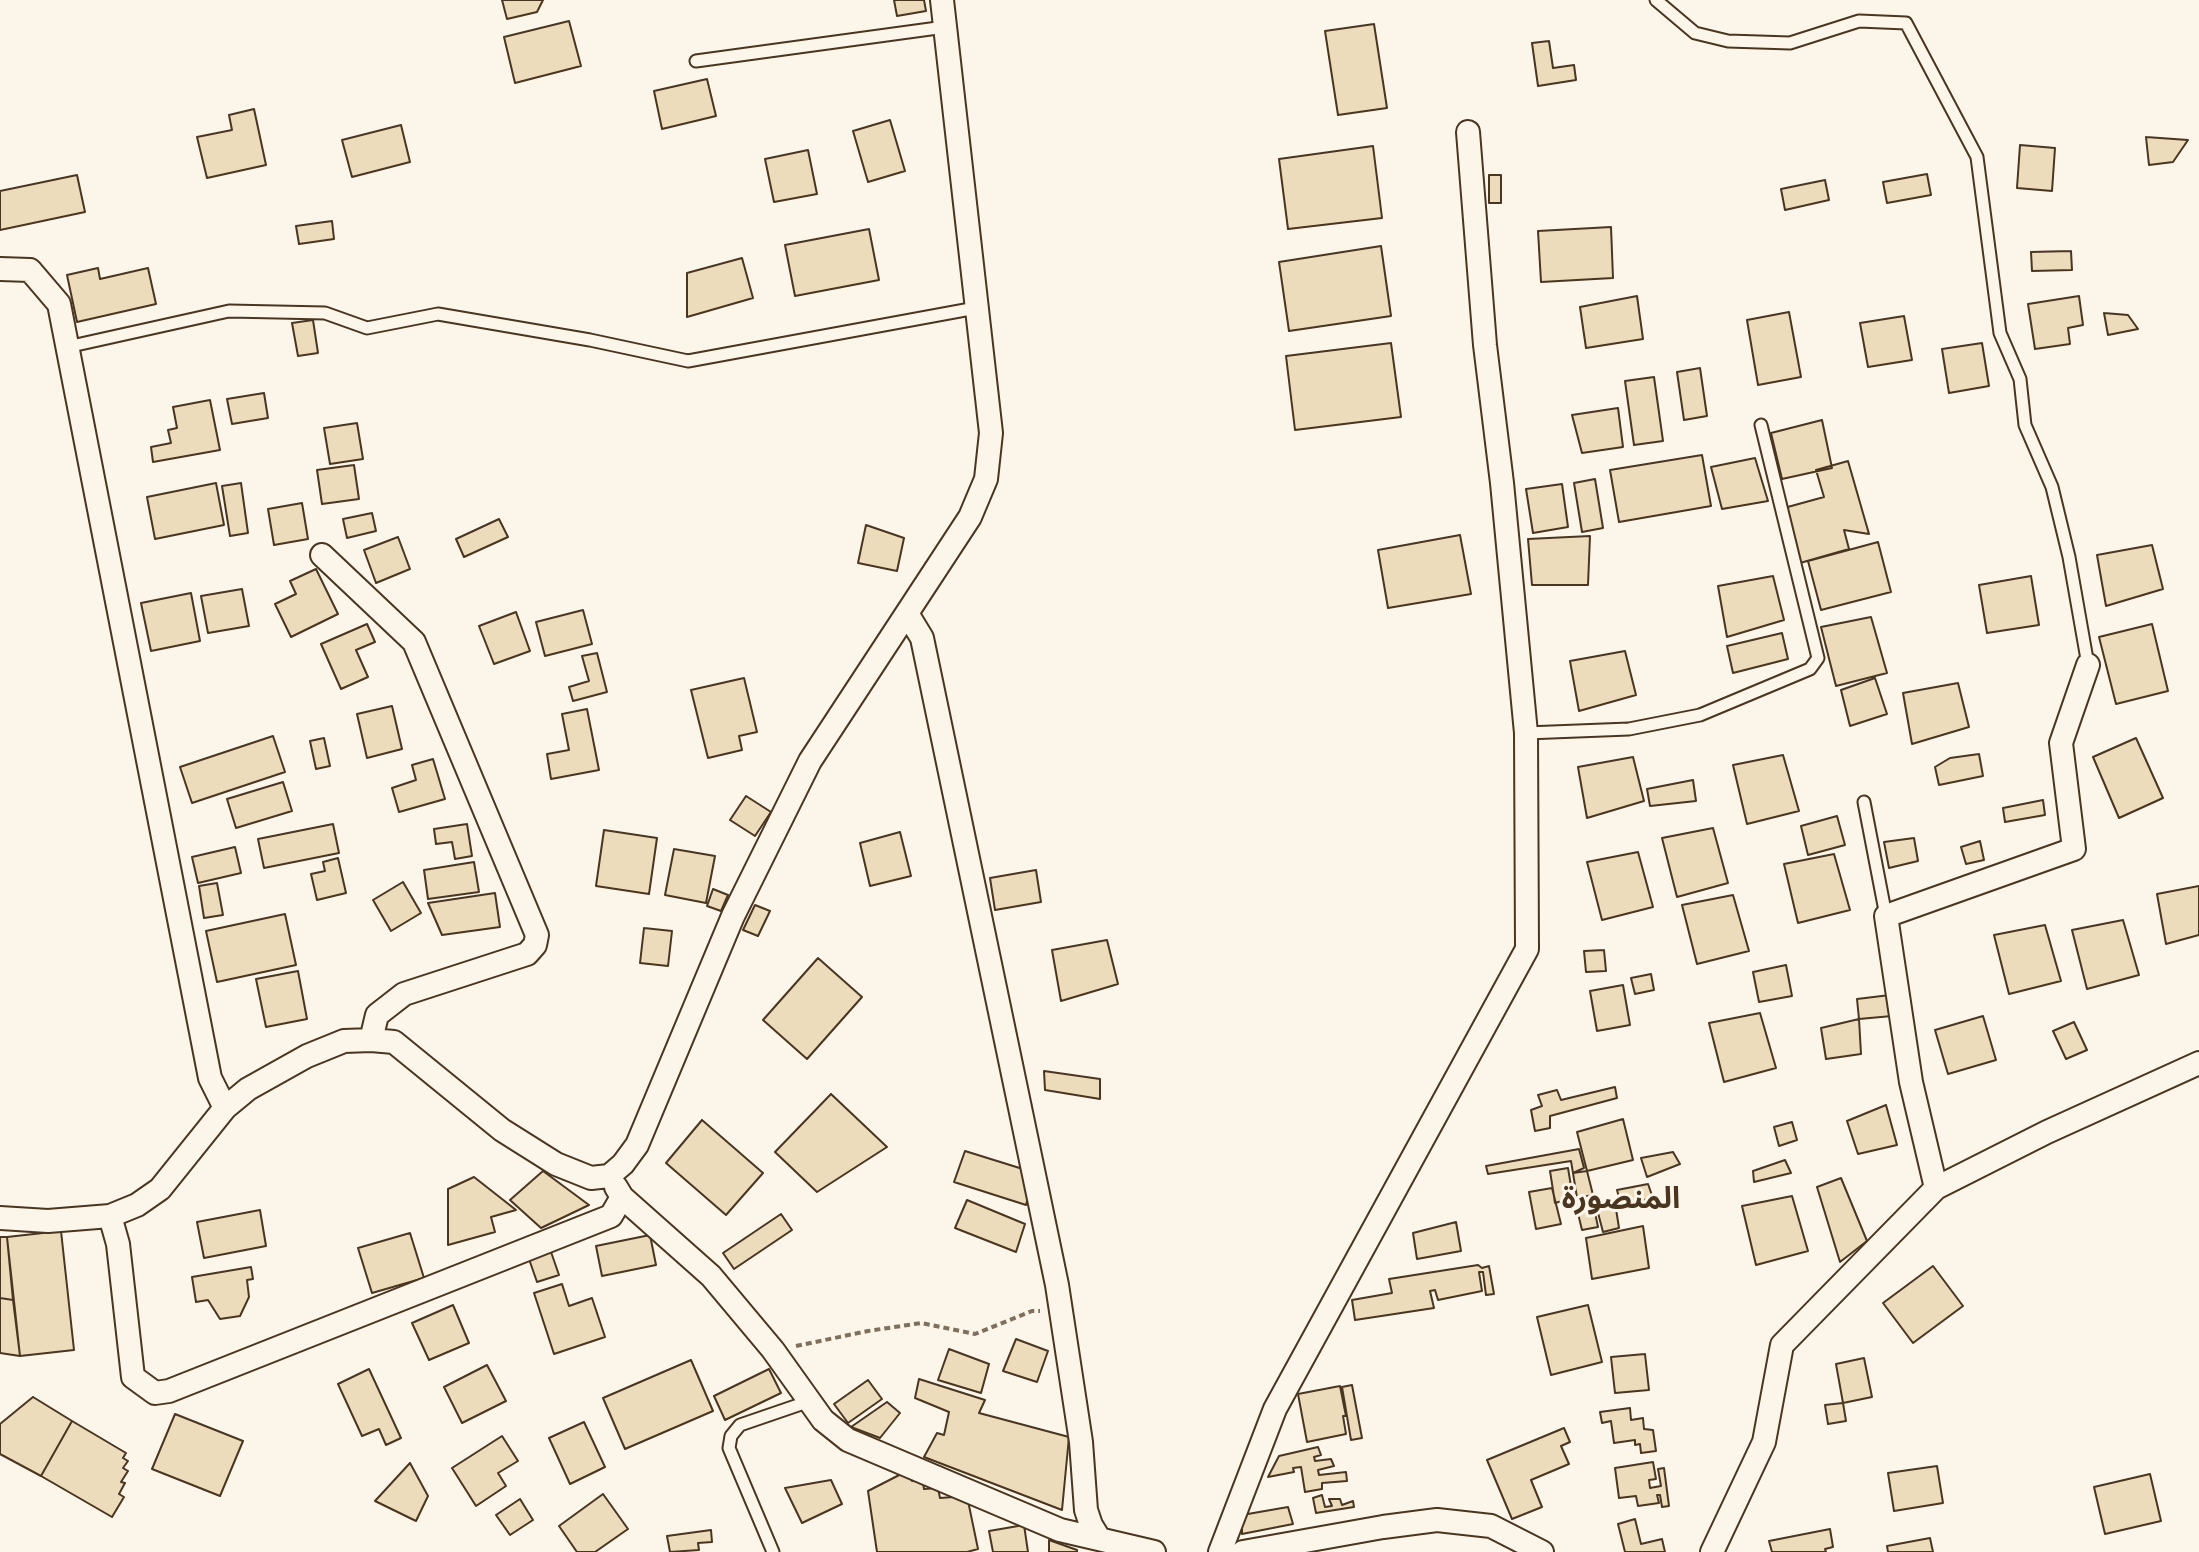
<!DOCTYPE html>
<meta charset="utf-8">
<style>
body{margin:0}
canvas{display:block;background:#fbf6e9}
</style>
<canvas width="2199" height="1552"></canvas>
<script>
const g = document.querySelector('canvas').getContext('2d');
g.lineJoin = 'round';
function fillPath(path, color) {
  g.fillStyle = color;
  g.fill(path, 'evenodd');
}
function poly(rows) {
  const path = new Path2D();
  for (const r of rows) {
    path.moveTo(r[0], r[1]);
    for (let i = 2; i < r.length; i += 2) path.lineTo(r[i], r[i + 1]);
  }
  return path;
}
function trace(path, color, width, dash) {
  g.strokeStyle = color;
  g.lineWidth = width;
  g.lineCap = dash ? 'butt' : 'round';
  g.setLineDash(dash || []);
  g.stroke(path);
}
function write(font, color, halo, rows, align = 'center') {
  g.font = font + ' Arial,"Noto Sans Arabic",sans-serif';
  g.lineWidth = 6;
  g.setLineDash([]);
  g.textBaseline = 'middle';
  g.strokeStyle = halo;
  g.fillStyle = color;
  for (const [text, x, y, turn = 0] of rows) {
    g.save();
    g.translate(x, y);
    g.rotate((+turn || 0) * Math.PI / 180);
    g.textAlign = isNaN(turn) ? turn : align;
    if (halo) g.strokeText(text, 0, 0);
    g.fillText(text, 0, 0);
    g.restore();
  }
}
const building = poly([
 [502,0,543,0,537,12,507,19,502,0],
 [894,0,924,0,926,11,897,16,894,0],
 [569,21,581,66,515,83,504,37,569,21],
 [1374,24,1387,108,1338,115,1325,31,1374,24],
 [1549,41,1553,68,1574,65,1576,80,1538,86,1532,43,1549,41],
 [707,79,716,116,662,129,654,91,707,79],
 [254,109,266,165,207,178,197,137,232,130,229,115,254,109],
 [890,120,905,171,868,182,853,131,890,120],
 [401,125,410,162,352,177,342,140,401,125],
 [2146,137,2188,140,2173,162,2149,165,2146,137],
 [2020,145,2055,148,2052,191,2017,188,2020,145],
 [1373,146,1382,218,1288,229,1279,159,1373,146],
 [808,150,817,194,774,202,765,159,808,150],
 [1927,174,1931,195,1887,203,1883,182,1927,174],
 [77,175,85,212,0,230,0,191,77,175],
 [1489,175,1501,175,1501,203,1489,203,1489,175],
 [1825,180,1829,200,1785,210,1781,189,1825,180],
 [332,221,334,239,299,244,296,226,332,221],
 [1611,227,1613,278,1541,282,1538,231,1611,227],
 [869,229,879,280,795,296,785,245,869,229],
 [1381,246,1391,316,1289,331,1279,262,1381,246],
 [2071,251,2072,270,2032,271,2031,252,2071,251],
 [742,258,753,298,687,317,687,273,742,258],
 [98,268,100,279,148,268,156,304,77,322,67,275,98,268],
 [1637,296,1643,339,1586,348,1580,307,1637,296],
 [2079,296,2083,325,2068,328,2070,344,2035,349,2028,304,2079,296],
 [1789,312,1801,377,1758,385,1747,320,1789,312],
 [2104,313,2128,315,2138,329,2108,335,2104,313],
 [1904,316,1912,360,1868,367,1860,323,1904,316],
 [313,320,318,353,298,356,292,323,313,320],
 [1391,343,1401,417,1295,430,1286,356,1391,343],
 [1982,343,1989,386,1949,393,1942,349,1982,343],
 [1700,368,1707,416,1684,420,1677,372,1700,368],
 [1654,377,1663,441,1634,445,1625,381,1654,377],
 [264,393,268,418,232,424,227,399,264,393],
 [210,400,220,450,153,462,151,447,171,443,168,430,177,428,173,407,210,400],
 [1618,408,1623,447,1582,453,1572,415,1618,408],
 [1822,420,1832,468,1782,479,1771,433,1822,420],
 [357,423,363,459,330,464,324,428,357,423],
 [1702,455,1711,506,1619,522,1610,470,1702,455],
 [1755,458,1768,501,1722,509,1711,467,1755,458],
 [1848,461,1869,534,1844,530,1849,549,1800,563,1784,508,1824,497,1816,470,1848,461],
 [354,465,359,499,322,504,317,470,354,465],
 [1595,479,1603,528,1582,532,1574,483,1595,479],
 [216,483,224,525,155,539,147,497,216,483],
 [241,483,248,533,230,536,222,486,241,483],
 [1562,484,1568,527,1533,533,1526,489,1562,484],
 [302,503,308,539,274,545,268,509,302,503],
 [372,513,376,531,347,538,343,519,372,513],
 [499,519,508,537,464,557,456,539,499,519],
 [866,525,904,538,897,571,858,563,866,525],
 [1460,535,1471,594,1388,608,1378,550,1460,535],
 [1590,536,1588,585,1532,585,1528,539,1590,536],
 [398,537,410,569,376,583,364,550,398,537],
 [1878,542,1891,592,1821,610,1808,561,1878,542],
 [2152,545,2163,589,2106,606,2097,555,2152,545],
 [316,569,338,614,291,637,275,604,296,594,290,581,316,569],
 [1773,576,1784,620,1727,637,1718,586,1773,576],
 [2031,576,2039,625,1987,633,1979,585,2031,576],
 [242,589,249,626,208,633,201,596,242,589],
 [191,593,200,641,151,651,141,603,191,593],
 [583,610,592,644,545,656,536,622,583,610],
 [516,612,530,651,494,664,479,626,516,612],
 [1871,617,1887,673,1836,686,1821,627,1871,617],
 [367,624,375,642,356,650,368,677,341,689,321,644,367,624],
 [2152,624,2168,691,2116,704,2099,637,2152,624],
 [1782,633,1788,659,1733,673,1727,646,1782,633],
 [1625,651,1636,695,1579,711,1570,661,1625,651],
 [597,653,607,692,573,701,569,687,589,681,582,656,597,653],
 [744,678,757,732,739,736,742,750,708,758,691,690,744,678],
 [1875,678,1887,714,1850,726,1841,690,1875,678],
 [1958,683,1969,727,1912,744,1903,693,1958,683],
 [392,706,402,749,367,758,357,714,392,706],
 [587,709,599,770,551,779,547,754,569,750,562,714,587,709],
 [273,736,285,772,192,803,180,767,273,736],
 [324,738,330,766,316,769,310,741,324,738],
 [2136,738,2163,798,2119,818,2093,757,2136,738],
 [1979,754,1983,776,1939,785,1935,767,1950,758,1979,754],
 [1783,755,1799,811,1747,824,1733,765,1783,755],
 [1633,757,1644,801,1587,818,1578,767,1633,757],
 [433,759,445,799,399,812,392,788,416,780,412,765,433,759],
 [1693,780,1696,801,1650,806,1647,789,1693,780],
 [283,782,292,811,236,828,227,799,283,782],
 [746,796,771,812,755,836,730,820,746,796],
 [2043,800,2045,815,2005,822,2003,808,2043,800],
 [1837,816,1845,845,1808,855,1801,826,1837,816],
 [333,824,339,853,264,868,258,839,333,824],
 [467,824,472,856,455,859,452,842,436,844,434,829,467,824],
 [1713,828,1728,883,1677,897,1662,838,1713,828],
 [604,830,657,838,649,894,596,886,604,830],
 [900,832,911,876,870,886,860,843,900,832],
 [1914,838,1918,861,1889,868,1884,842,1914,838],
 [1980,841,1984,860,1966,864,1961,847,1980,841],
 [235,847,241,873,198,883,192,857,235,847],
 [674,849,715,856,706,903,665,895,674,849],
 [1638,852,1653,907,1602,920,1587,862,1638,852],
 [1834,854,1850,910,1798,923,1784,864,1834,854],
 [338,858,346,893,317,900,311,874,325,871,323,862,338,858],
 [474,862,479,892,428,899,424,870,474,862],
 [1036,870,1041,902,995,910,990,878,1036,870],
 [403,882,421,913,391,931,373,900,403,882],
 [217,883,223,915,204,918,199,886,217,883],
 [2199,886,2199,935,2166,944,2157,894,2199,886],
 [713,889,728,895,721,911,707,906,713,889],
 [495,893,500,927,442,935,428,903,495,893],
 [1733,895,1749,951,1697,964,1682,905,1733,895],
 [755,905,770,911,758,936,743,930,755,905],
 [285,914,296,965,217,982,206,931,285,914],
 [2123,920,2139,975,2087,989,2072,930,2123,920],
 [2045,925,2061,981,2009,994,1994,935,2045,925],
 [644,928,672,931,668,966,640,963,644,928],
 [1107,940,1118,984,1061,1001,1052,950,1107,940],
 [1604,950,1606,971,1586,972,1584,951,1604,950],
 [818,958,862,997,807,1059,763,1020,818,958],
 [1786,965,1792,996,1759,1002,1753,972,1786,965],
 [298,971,307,1019,266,1027,256,979,298,971],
 [1651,974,1654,990,1635,994,1631,978,1651,974],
 [1623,985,1630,1025,1597,1031,1590,991,1623,985],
 [1890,995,1892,1016,1859,1019,1857,999,1890,995],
 [1760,1013,1776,1068,1724,1082,1709,1023,1760,1013],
 [1983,1016,1996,1060,1948,1074,1935,1030,1983,1016],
 [1859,1019,1861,1054,1826,1059,1821,1028,1859,1019],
 [2074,1022,2087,1050,2066,1059,2053,1031,2074,1022],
 [1044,1071,1100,1079,1100,1099,1045,1090,1044,1071],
 [1615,1087,1617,1098,1550,1116,1550,1128,1535,1131,1531,1110,1542,1106,1538,1095,1557,1090,1561,1100,1615,1087],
 [831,1094,887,1147,817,1192,775,1152,831,1094],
 [1886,1105,1897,1145,1858,1154,1847,1121,1886,1105],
 [1623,1119,1633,1160,1587,1171,1577,1132,1623,1119],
 [702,1120,763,1173,726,1215,666,1163,702,1120],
 [1792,1122,1797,1140,1779,1146,1774,1127,1792,1122],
 [1579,1149,1584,1168,1573,1173,1571,1161,1488,1174,1486,1166,1579,1149],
 [965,1151,1026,1170,1023,1180,1032,1182,1026,1205,954,1182,965,1151],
 [1673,1152,1680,1164,1647,1177,1641,1158,1673,1152],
 [1785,1160,1791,1173,1754,1182,1753,1171,1785,1160],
 [1568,1168,1573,1198,1555,1203,1550,1171,1568,1168],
 [543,1171,589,1205,541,1228,510,1200,543,1171],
 [1587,1171,1593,1195,1577,1198,1573,1173,1587,1171],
 [474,1177,516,1210,491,1217,495,1232,448,1245,448,1189,474,1177],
 [1841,1178,1867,1241,1840,1262,1817,1187,1841,1178],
 [1648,1184,1653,1198,1621,1205,1617,1190,1648,1184],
 [1552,1188,1561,1224,1536,1229,1529,1192,1552,1188],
 [1792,1196,1808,1251,1756,1265,1742,1206,1792,1196],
 [1592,1198,1598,1227,1582,1230,1575,1201,1592,1198],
 [967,1200,1025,1224,1016,1252,955,1228,967,1200],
 [1606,1202,1609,1209,1616,1209,1619,1228,1603,1232,1596,1205,1606,1202],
 [260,1210,266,1246,204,1258,197,1222,260,1210],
 [781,1214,792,1230,734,1269,723,1253,781,1214],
 [1456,1222,1461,1251,1417,1259,1413,1233,1456,1222],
 [1643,1226,1649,1268,1592,1279,1586,1238,1643,1226],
 [61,1231,74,1350,20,1356,7,1237,61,1231],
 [410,1233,424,1278,372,1293,358,1248,410,1233],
 [650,1235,656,1265,602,1276,596,1246,650,1235],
 [0,1237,7,1237,13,1300,0,1298,0,1237],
 [551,1252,559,1275,537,1282,529,1259,551,1252],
 [1478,1265,1482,1268,1489,1266,1494,1294,1486,1295,1483,1272,1479,1272,1482,1291,1438,1300,1435,1290,1430,1291,1434,1308,1355,1320,1352,1300,1392,1293,1389,1279,1478,1265],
 [1933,1266,1963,1306,1913,1343,1883,1303,1933,1266],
 [251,1267,253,1279,247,1280,249,1297,240,1316,220,1319,208,1300,196,1302,192,1277,251,1267],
 [562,1284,569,1306,592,1298,605,1337,554,1354,534,1293,562,1284],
 [0,1298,13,1300,20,1356,0,1353,0,1298],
 [453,1305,469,1343,429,1360,412,1323,453,1305],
 [1588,1305,1602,1362,1551,1375,1537,1317,1588,1305],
 [1016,1339,1048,1351,1037,1382,1003,1371,1016,1339],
 [949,1349,989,1364,981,1393,938,1380,949,1349],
 [1645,1354,1649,1390,1615,1393,1611,1357,1645,1354],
 [1864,1358,1872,1397,1843,1403,1836,1364,1864,1358],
 [691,1360,713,1411,625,1449,603,1398,691,1360],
 [487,1365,506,1401,462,1423,444,1387,487,1365],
 [369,1369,401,1438,386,1445,379,1429,362,1436,338,1384,369,1369],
 [769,1369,781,1393,725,1420,714,1396,769,1369],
 [919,1379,985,1400,979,1413,1069,1437,1062,1510,924,1457,937,1433,944,1435,949,1412,915,1398,919,1379],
 [868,1380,882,1399,848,1423,834,1404,868,1380],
 [1352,1385,1362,1438,1351,1440,1342,1387,1352,1385],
 [1340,1386,1346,1416,1343,1416,1346,1434,1307,1442,1298,1394,1340,1386],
 [33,1397,72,1421,41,1476,0,1454,0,1424,33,1397],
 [887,1402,900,1413,880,1438,851,1427,887,1402],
 [1843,1403,1846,1421,1828,1424,1825,1405,1843,1403],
 [1630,1408,1631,1420,1643,1418,1644,1429,1653,1430,1656,1451,1641,1453,1640,1444,1635,1445,1635,1440,1614,1443,1611,1421,1602,1423,1600,1412,1630,1408],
 [175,1414,243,1441,220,1496,152,1469,175,1414],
 [72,1421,126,1453,123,1458,128,1461,123,1468,128,1471,121,1482,125,1483,119,1494,124,1497,112,1517,41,1476,72,1421],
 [584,1422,605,1467,570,1484,549,1438,584,1422],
 [1564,1428,1570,1442,1561,1446,1569,1464,1531,1480,1542,1507,1512,1519,1487,1460,1564,1428],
 [502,1436,518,1461,498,1473,506,1486,476,1506,452,1468,502,1436],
 [1318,1447,1321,1455,1314,1457,1315,1461,1331,1459,1334,1466,1318,1470,1319,1475,1346,1472,1347,1481,1322,1483,1322,1489,1305,1492,1301,1467,1293,1468,1294,1472,1268,1477,1279,1456,1318,1447],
 [1653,1462,1656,1479,1649,1480,1650,1488,1661,1486,1658,1469,1664,1468,1669,1506,1662,1507,1660,1495,1657,1495,1659,1503,1638,1506,1636,1496,1619,1498,1615,1468,1653,1462],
 [410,1463,428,1496,416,1521,375,1501,410,1463],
 [1937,1466,1943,1503,1894,1511,1888,1473,1937,1466],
 [909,1470,912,1481,922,1477,924,1489,938,1488,940,1498,967,1496,978,1549,967,1552,877,1552,868,1491,909,1470],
 [2150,1474,2161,1521,2105,1534,2094,1487,2150,1474],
 [831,1480,842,1504,802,1523,785,1488,831,1480],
 [603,1494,628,1529,595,1552,577,1552,559,1526,603,1494],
 [1322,1495,1325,1507,1332,1506,1329,1499,1340,1499,1342,1505,1353,1501,1354,1507,1316,1513,1313,1498,1322,1495],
 [520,1499,533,1520,510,1535,496,1515,520,1499],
 [1288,1507,1293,1524,1242,1534,1242,1515,1288,1507],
 [1635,1519,1641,1544,1662,1539,1665,1552,1625,1552,1618,1524,1635,1519],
 [1024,1525,1028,1552,993,1552,989,1531,1024,1525],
 [1830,1529,1833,1547,1825,1549,1826,1552,1772,1552,1769,1541,1830,1529],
 [711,1530,712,1542,698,1543,699,1550,670,1552,667,1536,711,1530],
 [1930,1538,1933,1552,1888,1552,1887,1546,1930,1538],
 [1049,1540,1077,1550,1077,1552,1049,1552,1049,1540]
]);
fillPath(building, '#ecdcbc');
trace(building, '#4a3520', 2);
const service = poly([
 [1656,0,1695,33,1728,41,1790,43,1859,21,1906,23,1977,157,2000,333,2020,379,2025,425,2052,487,2069,557,2088,665],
 [696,61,945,27],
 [67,347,229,311,325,313,367,328,438,314,590,340,688,361,976,308],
 [1526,733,1629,729,1700,715,1810,669,1818,658,1761,425],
 [1864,802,1886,916],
 [773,1552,729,1448,731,1436,740,1425,810,1401]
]);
const minor = poly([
 [0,269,30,270,59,304,210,1078,225,1108],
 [322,555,414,642,537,935,535,945,527,954,404,994,377,1015,371,1040],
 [908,615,922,638,1057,1285,1081,1442,1086,1510,1091,1525,1099,1538],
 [616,1187,622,1197,711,1276,773,1350,823,1420,848,1440,1060,1530,1154,1552],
 [1936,1188,1911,1082,1886,916,2074,849,2061,743,2088,665],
 [110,1216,118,1244,133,1377,155,1393,169,1391,611,1216,622,1197],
 [0,1218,48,1221,110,1216,137,1205,160,1189,225,1108,248,1089,307,1056,344,1041,371,1040,394,1042,502,1130,556,1164,591,1178,609,1176,623,1164,637,1145,733,916,810,761,970,517,986,479,991,433,942,0],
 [1220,1552,1275,1409,1527,949,1526,733,1502,483,1485,345,1468,132],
 [1243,1552,1383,1527,1437,1520,1491,1526,1542,1552],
 [1712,1552,1764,1442,1782,1345,1936,1188,2047,1132,2199,1063]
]);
trace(service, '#4a3520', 15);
trace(minor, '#4a3520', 26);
trace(poly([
 [796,1346,868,1331,921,1323,975,1334,1032,1311,1040,1311]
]), '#7f6f5c', 4, [6, 4]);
trace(service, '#fbf6e9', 11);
trace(minor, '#fbf6e9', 22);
write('bold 30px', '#4a3520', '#fbf6e9', [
 ["المنصورة",1621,1200]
]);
</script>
